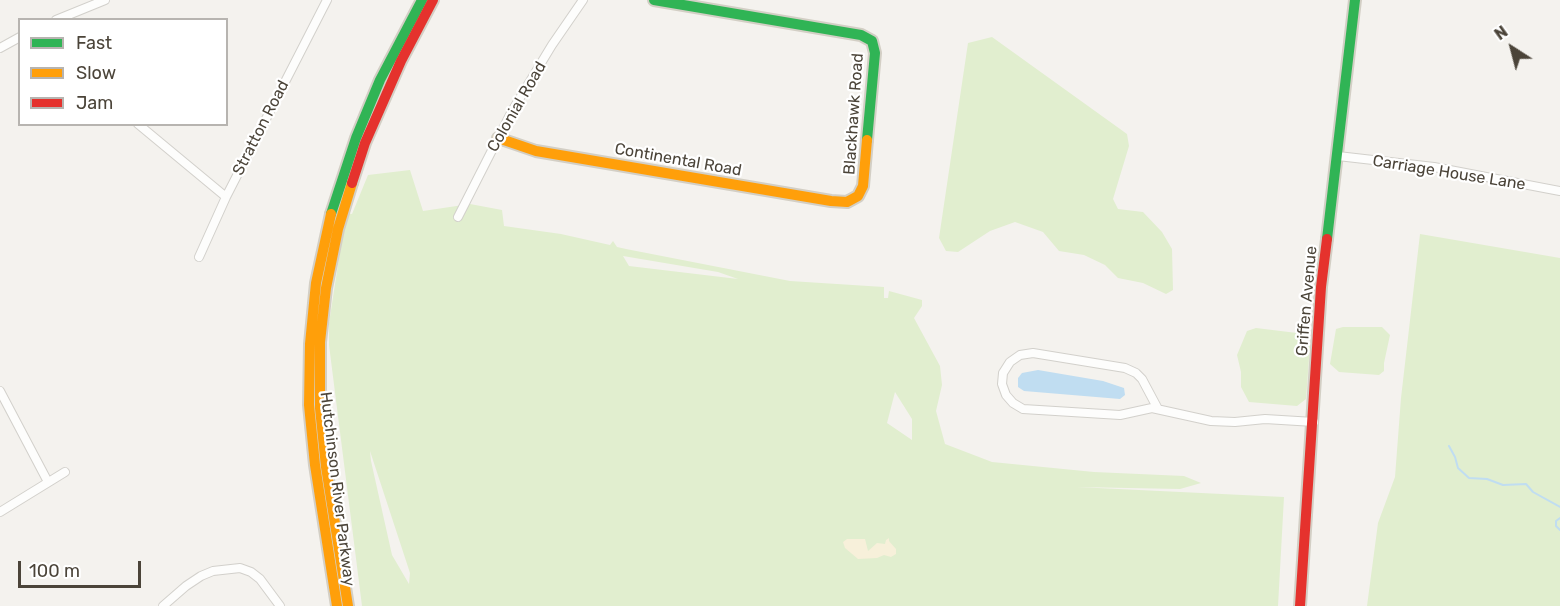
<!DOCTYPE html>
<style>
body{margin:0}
#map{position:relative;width:1560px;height:606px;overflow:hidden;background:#f4f2ee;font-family:Rubik,sans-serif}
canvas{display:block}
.legend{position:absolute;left:18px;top:18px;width:210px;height:108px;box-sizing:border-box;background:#fff;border:2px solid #b7b4b0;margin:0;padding:8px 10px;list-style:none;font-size:18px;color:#4b4439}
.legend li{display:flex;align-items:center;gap:12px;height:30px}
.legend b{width:30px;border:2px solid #b7b4b0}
.north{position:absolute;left:1482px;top:18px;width:60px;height:60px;-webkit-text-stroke:4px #fff;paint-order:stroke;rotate:324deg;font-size:16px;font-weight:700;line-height:24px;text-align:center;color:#4b4439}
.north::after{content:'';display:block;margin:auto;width:21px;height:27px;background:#4b4439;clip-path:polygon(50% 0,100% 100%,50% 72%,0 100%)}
.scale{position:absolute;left:18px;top:561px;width:123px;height:27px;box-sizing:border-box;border:3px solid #4b4439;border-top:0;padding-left:8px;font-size:18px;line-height:21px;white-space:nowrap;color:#4b4439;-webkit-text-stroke:4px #fff;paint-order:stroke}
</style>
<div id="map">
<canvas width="1560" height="606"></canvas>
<ul class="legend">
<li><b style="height:8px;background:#30b455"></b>Fast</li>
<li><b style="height:8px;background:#ff9f0a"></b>Slow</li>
<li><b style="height:8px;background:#e5322d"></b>Jam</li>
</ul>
<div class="north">N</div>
<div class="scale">100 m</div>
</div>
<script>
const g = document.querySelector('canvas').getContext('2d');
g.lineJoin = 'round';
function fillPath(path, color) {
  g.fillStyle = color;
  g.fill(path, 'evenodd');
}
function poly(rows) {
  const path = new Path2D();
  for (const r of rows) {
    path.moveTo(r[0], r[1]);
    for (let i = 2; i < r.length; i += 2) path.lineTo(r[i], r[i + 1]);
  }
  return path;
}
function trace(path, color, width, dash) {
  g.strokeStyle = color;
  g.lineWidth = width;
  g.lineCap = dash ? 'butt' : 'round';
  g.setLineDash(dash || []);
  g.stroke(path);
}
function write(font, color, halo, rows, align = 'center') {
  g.font = font + ' Rubik,sans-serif';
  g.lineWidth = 4.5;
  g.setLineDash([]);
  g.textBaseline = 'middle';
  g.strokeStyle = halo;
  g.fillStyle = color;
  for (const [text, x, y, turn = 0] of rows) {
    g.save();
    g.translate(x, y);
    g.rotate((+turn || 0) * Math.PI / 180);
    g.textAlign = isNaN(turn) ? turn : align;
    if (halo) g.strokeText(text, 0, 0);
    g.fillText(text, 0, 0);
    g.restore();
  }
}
fillPath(poly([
 [992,37,1127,134,1129,146,1113,199,1118,209,1143,212,1162,232,1172,249,1173,290,1166,294,1143,283,1118,278,1105,265,1084,255,1059,251,1043,232,1015,222,990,231,958,252,946,251,939,238,968,43],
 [410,170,423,211,470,204,502,210,504,226,561,234,610,245,613,241,617,247,626,249,790,281,884,287,884,298,888,298,889,291,922,300,922,306,914,318,940,366,942,385,936,411,945,444,992,462,1094,472,1184,476,1201,483,1180,489,1077,487,1284,497,1278,606,362,606,329,345,329,323,346,213,352,214,368,175],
 [623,256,718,272,738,279,629,266],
 [895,392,912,419,912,440,887,423],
 [370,451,410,573,409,584,392,555,371,461],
 [1420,234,1560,258,1560,606,1367,606,1378,523,1395,477,1401,398],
 [1343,327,1382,327,1390,335,1384,363,1384,371,1379,375,1339,372,1330,364,1336,329],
 [1256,328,1297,333,1310,345,1306,399,1297,406,1249,402,1241,387,1241,372,1237,355,1247,331]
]), '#e1eecf');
fillPath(poly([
 [889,538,889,541,896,549,896,554,891,557,884,555,877,558,858,559,845,548,843,542,847,539,865,539,868,551,877,543,885,544,886,540]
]), '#f7f0da');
fillPath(poly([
 [1038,370,1103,381,1124,388,1125,395,1120,399,1024,391,1018,387,1018,378,1022,373]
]), '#c0ddf1');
trace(poly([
 [1449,446,1455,457,1458,468,1469,478,1487,479,1503,485,1526,484,1533,492,1560,507],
 [1560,518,1556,521,1556,526,1560,530]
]), '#c0ddf1', 2);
const street = poly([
 [56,20,105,0],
 [0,48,20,37],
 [138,124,226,197],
 [1338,156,1434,167,1560,191],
 [458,217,512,111,552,45,583,0],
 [199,257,226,197,327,0],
 [0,391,48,482],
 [1158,409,1142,379,1136,373,1125,368,1033,353,1020,355,1010,362,1003,373,1002,384,1006,395,1013,403,1023,409,1120,415,1152,408,1211,421,1235,422,1265,419,1314,422],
 [0,512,65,472],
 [163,606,186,586,201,576,213,571,240,568,251,572,260,579,280,606]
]);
const fast = poly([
 [654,0,861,35,872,41,875,53,867,140],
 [331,214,356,138,380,80,422,0],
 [1327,239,1355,0]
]);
const slow = poly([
 [498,138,536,151,831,201,847,202,858,196,863,186,867,140],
 [331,214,316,283,310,344,309,405,315,465,337,606],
 [348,606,326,467,320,408,320,342,326,288,338,229,352,183]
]);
const jam = poly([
 [352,183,365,143,401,61,433,0],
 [1300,606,1321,287,1327,239]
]);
trace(street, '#d2d0cb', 10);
trace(fast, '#d3cfc5', 14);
trace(slow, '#d3cfc5', 14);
trace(jam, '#d3cfc5', 14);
trace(street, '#fdfdfc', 8);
trace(fast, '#30b455', 10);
trace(slow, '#ff9f0a', 10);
trace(jam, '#e5322d', 10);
write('16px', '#4b4439', '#fff', [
 ["Colonial Road",517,107,-60],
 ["Blackhawk Road",854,114,-86],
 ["Stratton Road",261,128,-63],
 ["Continental Road",678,160,10],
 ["Carriage House Lane",1449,173,9],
 ["Griffen Avenue",1307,301,-85],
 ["Hutchinson River Parkway",337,489,83]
]);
</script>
